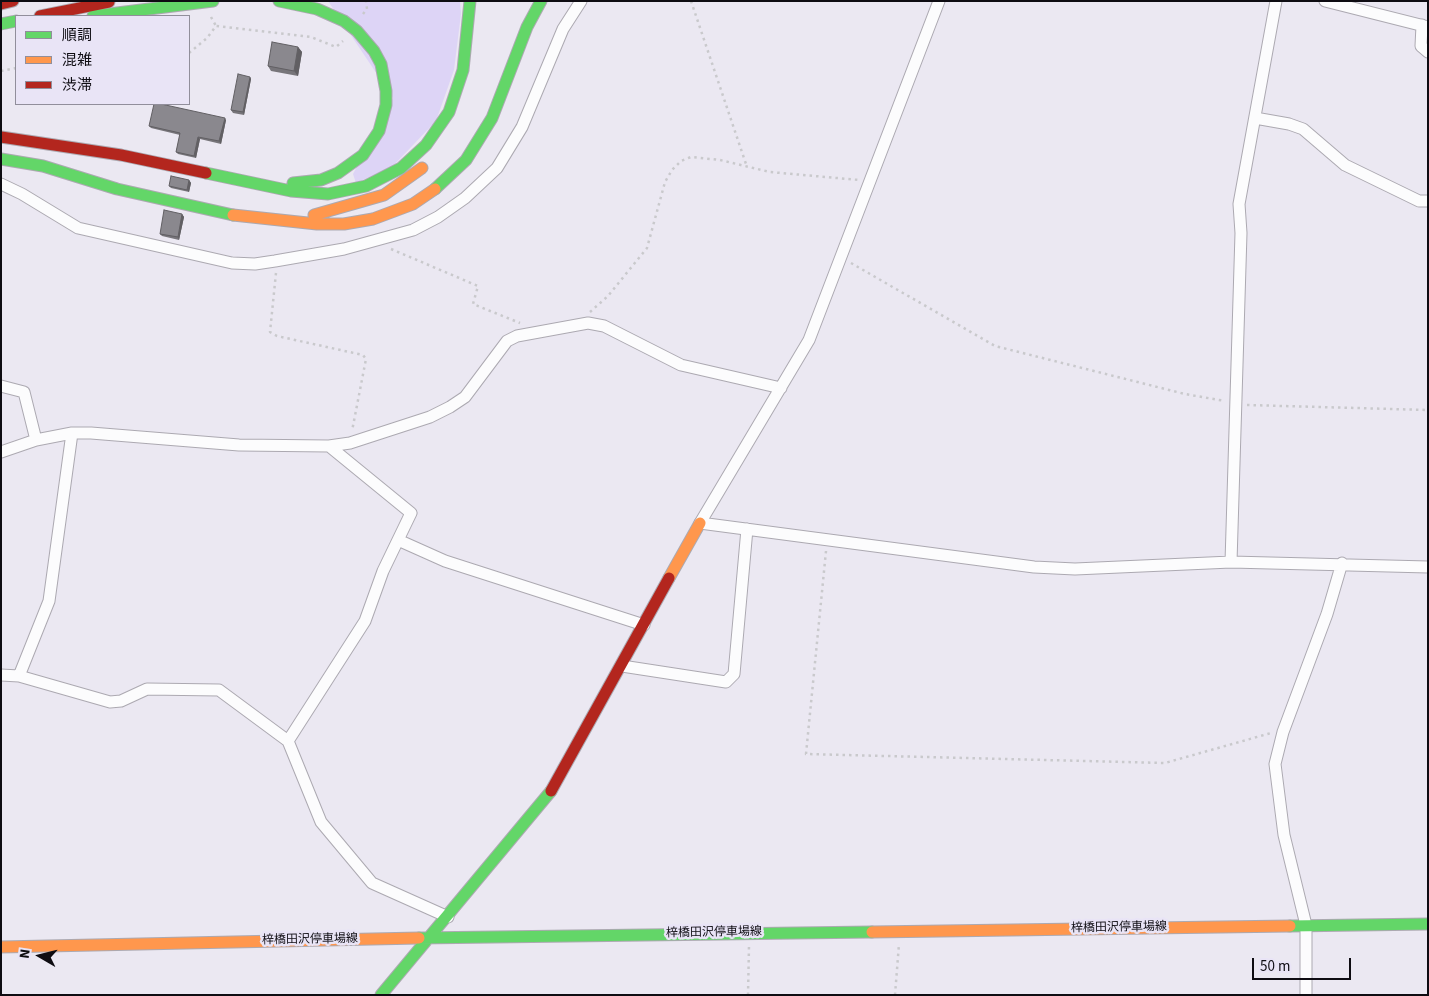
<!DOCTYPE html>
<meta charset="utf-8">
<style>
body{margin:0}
#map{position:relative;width:1429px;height:996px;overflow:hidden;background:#ebe8f2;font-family:"Source Sans 3","Noto Sans JP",sans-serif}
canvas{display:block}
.frame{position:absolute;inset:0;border:2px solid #0e0c12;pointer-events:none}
.legend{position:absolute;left:15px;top:15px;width:175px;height:90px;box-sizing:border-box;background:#e9e4f6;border:1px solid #918e9b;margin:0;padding:6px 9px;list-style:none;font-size:15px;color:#0e0c12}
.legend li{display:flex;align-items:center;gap:10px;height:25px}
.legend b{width:25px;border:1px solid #918e9b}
.north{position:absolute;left:15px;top:931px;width:50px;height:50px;-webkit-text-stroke:4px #e9e4f6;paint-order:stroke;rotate:278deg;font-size:14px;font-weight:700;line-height:20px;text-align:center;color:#0e0c12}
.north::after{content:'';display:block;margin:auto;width:18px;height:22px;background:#0e0c12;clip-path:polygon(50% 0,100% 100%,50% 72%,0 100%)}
.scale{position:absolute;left:1252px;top:958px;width:99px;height:22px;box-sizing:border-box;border:2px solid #0e0c12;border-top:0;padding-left:6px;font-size:15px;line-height:18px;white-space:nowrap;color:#0e0c12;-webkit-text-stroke:4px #e9e4f6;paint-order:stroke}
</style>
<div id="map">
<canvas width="1429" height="996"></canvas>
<div class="frame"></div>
<ul class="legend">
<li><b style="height:6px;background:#63d668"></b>順調</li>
<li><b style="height:6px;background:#ff974d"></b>混雑</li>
<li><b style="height:6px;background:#b3261e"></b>渋滞</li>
</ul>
<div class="north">N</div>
<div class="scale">50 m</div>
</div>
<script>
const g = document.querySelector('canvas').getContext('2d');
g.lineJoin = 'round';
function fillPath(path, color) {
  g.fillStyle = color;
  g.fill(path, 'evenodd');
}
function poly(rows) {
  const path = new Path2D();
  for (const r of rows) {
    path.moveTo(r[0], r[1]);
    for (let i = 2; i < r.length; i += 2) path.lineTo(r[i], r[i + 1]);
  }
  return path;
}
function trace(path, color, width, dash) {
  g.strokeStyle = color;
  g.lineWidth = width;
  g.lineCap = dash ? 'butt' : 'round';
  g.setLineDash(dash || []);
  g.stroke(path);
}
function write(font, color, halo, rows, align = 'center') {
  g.font = font + ' "Source Sans 3","Noto Sans JP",sans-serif';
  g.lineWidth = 5;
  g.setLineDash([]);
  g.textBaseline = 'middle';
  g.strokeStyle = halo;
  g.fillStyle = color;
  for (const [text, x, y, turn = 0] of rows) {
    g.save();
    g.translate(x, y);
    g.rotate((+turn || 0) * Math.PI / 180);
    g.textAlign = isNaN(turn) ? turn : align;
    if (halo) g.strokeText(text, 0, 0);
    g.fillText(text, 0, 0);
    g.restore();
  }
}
fillPath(poly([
 [328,1,460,1,461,14,454,70,436,121,392,167,356,183,353,174,393,98]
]), '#ddd4f6');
const street = poly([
 [939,1,809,340,700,523,1034,567,1075,569,1231,562,1428,567],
 [1325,1,1428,27],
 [1422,25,1421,46,1428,52],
 [1255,118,1289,124,1303,129,1345,165,1419,201,1428,201],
 [1,184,22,194,78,228,232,263,255,264,275,261,344,249,413,230,438,217,465,198,497,168,522,127,563,29,581,1],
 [1,386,24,392,36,440],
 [1,452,36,440,72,433,91,433,239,445,329,446,350,443,430,417,450,407,465,397,507,341,517,336,588,323,604,326,681,365,781,388],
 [398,540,445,561,644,625],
 [1231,562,1241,233,1239,204,1276,1],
 [622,666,726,682,734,674,747,529],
 [1,675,19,676,110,702,121,701,147,689,219,690,288,741,321,822,372,883,448,917],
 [19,676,49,601,72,433],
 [288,741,365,621,383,571,411,513,329,446],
 [1306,995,1306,925,1284,835,1275,764,1283,732,1327,614,1342,563]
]);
const fast = poly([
 [279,1,317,9,344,21,357,31,374,51,381,64,386,91,386,105,379,131,363,155,338,173,321,180,293,183],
 [93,16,213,1],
 [1,24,16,21],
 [1,159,43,166,117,189,233,215],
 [206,173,291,191,328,194,366,186,401,168,426,145,449,112,463,70,470,1],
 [435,189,466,160,492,118,527,27,541,1],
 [1290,926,1428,924],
 [419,938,872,932],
 [381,995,551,791]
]);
const slow = poly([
 [233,215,317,224,344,224,373,219,413,204,435,189],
 [314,215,384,195,422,168],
 [669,578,700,523],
 [872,932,1290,926],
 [1,947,419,938]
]);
const jam = poly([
 [1,4,13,1],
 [40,16,109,2],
 [1,137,121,155,206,173],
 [551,791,669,578]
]);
trace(street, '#aca9b1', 13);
trace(fast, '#aca9b1', 13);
trace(slow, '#aca9b1', 13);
trace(jam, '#aca9b1', 13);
trace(poly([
 [691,1,747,167],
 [363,14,367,9,366,1],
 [211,17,216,26],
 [189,53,207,38,216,26,311,37,336,47,343,41],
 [1,71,16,68],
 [391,249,478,286,473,304,520,323],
 [851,263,995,346,1185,394,1225,401],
 [276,273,270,332,277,336,363,355,366,359,352,431],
 [590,312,608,296,647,248,665,182,672,170,681,161,691,157,720,160,770,172,859,180],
 [1247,405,1428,410],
 [826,551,806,754,1165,763,1271,733],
 [748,995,749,946],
 [895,995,899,944]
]), '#c9c9cc', 2.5, [2.5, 4]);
trace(street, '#fcfcfd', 11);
trace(fast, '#63d668', 11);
trace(slow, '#ff974d', 11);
trace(jam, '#b3261e', 11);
fillPath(poly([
 [298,47,302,52,298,76,271,71,268,66],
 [250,77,251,79,244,115,233,113,231,110],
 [226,120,221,144,200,139,196,158,178,154,176,152,180,135,151,128,149,126],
 [189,180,191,183,189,192,171,188,169,186],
 [182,214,184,217,179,240,162,236,160,234]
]), '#77757a');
fillPath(poly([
 [298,47,302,52,298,76,294,71],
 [250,77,251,79,244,115,243,112],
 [225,118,226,120,221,144,219,141],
 [198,137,200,139,196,158,194,156],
 [189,180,191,183,189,192,187,190],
 [182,214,184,217,179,240,178,237]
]), '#615f63');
const building = poly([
 [272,42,298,47,294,71,268,66,272,42],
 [238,74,250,77,243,112,231,110,238,74],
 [154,104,161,104,225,118,219,141,198,137,194,156,176,152,180,133,149,126,154,104],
 [171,176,189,180,187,190,169,186,171,176],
 [164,210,182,214,178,237,160,234,164,210]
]);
fillPath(building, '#8a888e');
trace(building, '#615f63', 1);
write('12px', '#0e0c12', '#e9e4f6', [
 ["梓橋田沢停車場線",1119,928,-1],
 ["梓橋田沢停車場線",714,933,-1],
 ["梓橋田沢停車場線",310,940,-1]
]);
</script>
